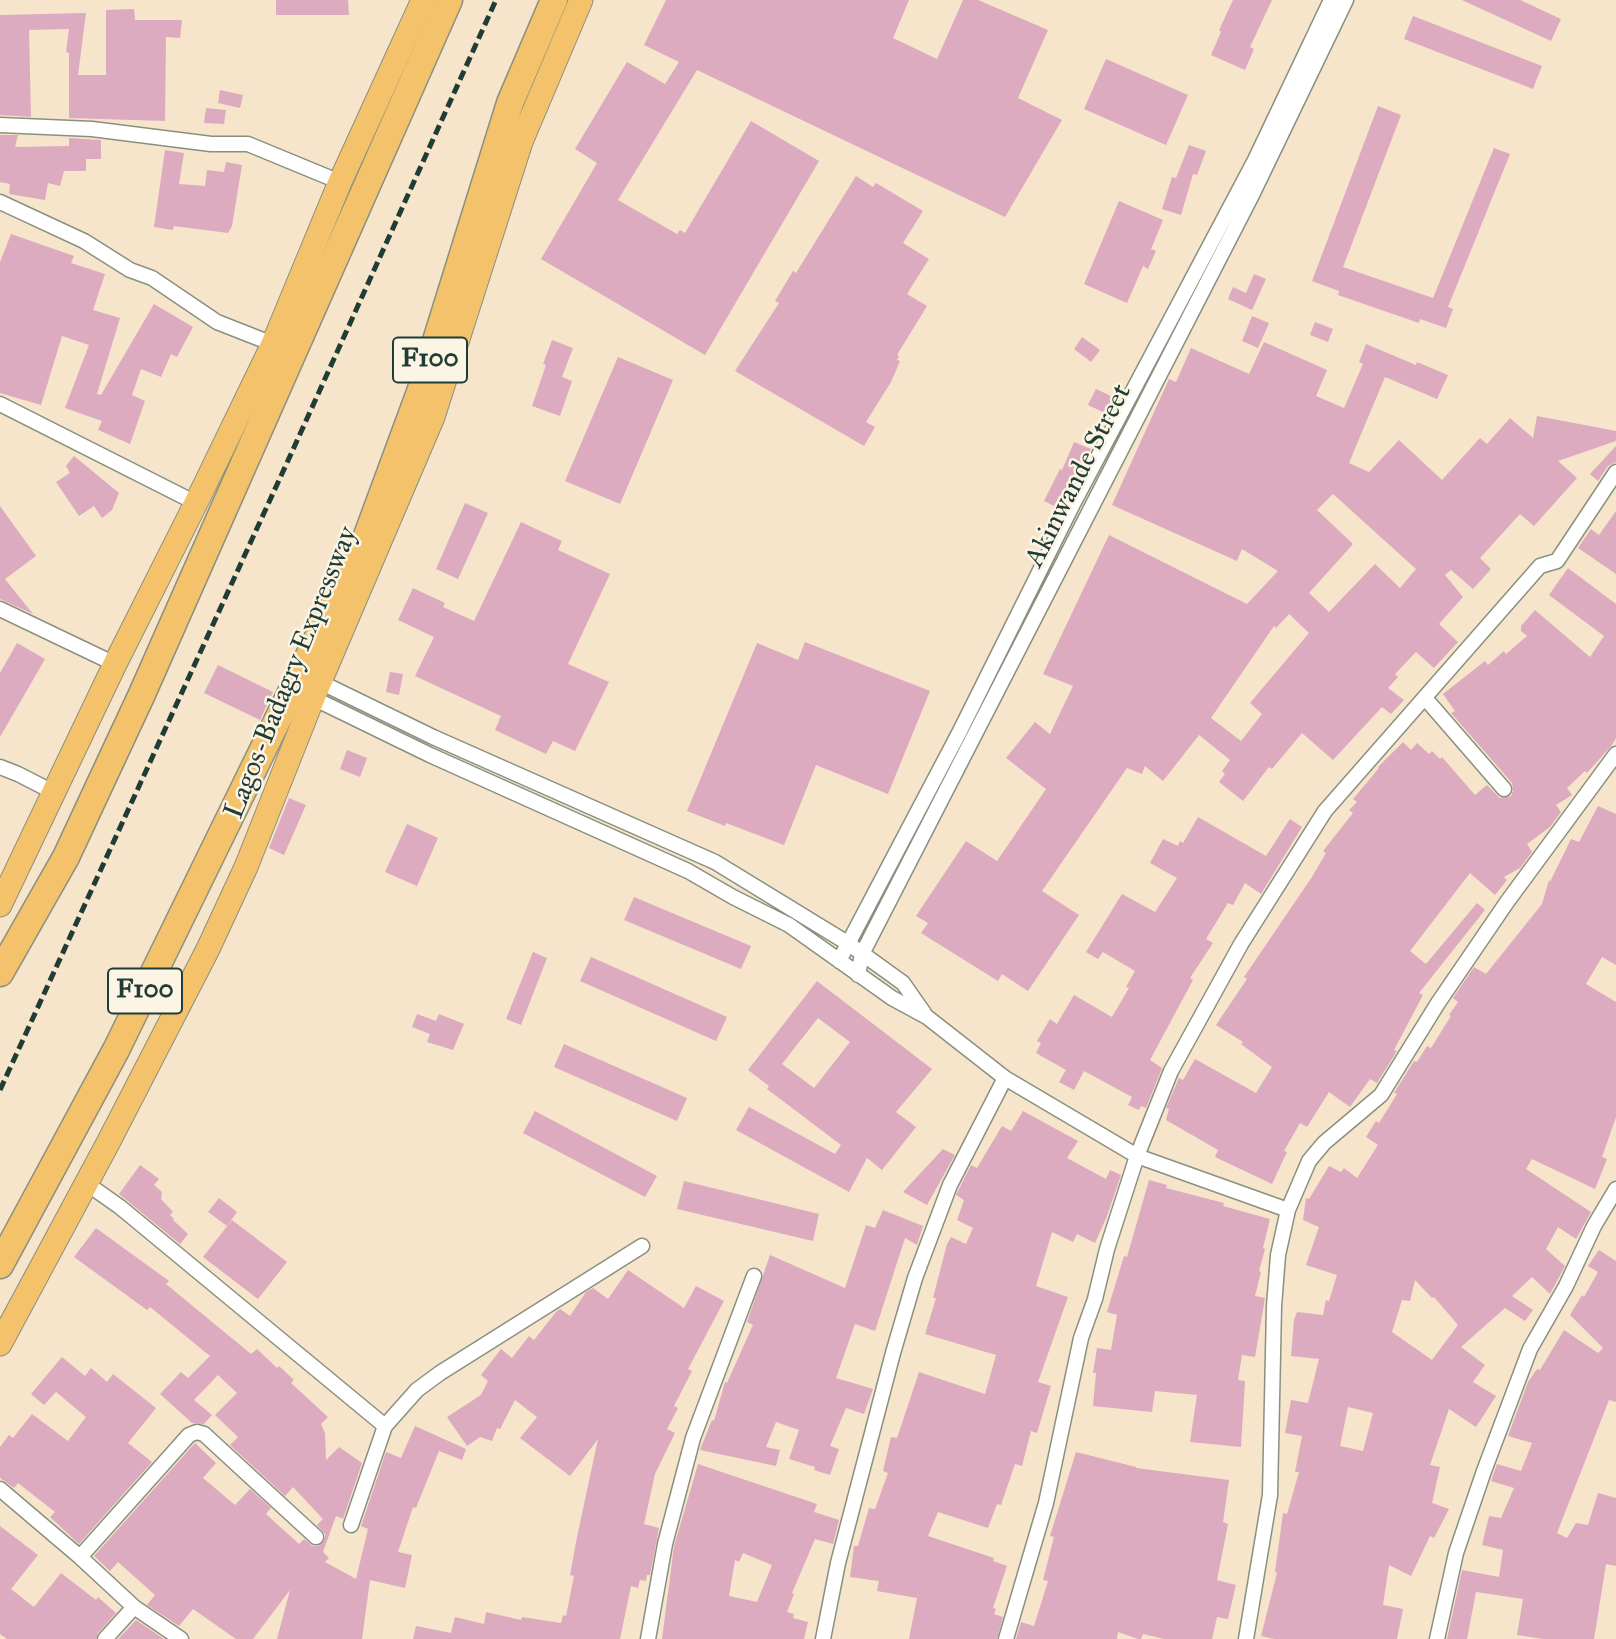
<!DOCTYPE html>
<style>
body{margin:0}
canvas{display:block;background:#f6e4cb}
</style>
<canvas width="1616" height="1639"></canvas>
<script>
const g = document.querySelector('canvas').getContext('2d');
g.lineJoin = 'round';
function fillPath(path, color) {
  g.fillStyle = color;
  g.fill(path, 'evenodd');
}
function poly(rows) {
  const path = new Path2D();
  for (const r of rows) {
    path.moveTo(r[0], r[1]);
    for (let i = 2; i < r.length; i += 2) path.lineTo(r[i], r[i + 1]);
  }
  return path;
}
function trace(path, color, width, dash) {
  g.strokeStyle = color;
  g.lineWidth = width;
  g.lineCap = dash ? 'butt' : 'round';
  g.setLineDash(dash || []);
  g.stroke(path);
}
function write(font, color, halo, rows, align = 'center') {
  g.font = font + ' "IM FELL Great Primer",serif';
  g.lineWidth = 5;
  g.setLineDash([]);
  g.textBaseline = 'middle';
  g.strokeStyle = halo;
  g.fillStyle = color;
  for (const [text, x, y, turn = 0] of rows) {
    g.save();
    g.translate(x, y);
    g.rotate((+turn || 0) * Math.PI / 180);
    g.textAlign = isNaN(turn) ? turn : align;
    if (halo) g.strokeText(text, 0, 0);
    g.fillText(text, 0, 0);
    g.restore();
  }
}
fillPath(poly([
 [276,0,348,0,349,15,276,15],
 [666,0,909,0,893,38,937,59,963,0,978,0,1048,30,1018,98,1062,120,1005,217,697,70,618,200,677,234,680,230,685,233,751,121,819,161,705,355,541,259,597,163,575,149,627,62,665,84,679,62,644,45],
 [1233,0,1272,0,1250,47,1254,49,1245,70,1211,55,1221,32,1219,30],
 [1462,0,1520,0,1561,19,1551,41],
 [134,9,135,20,182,20,180,38,166,37,165,121,69,118,69,53,66,52,69,29,29,30,31,117,0,115,0,15,86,13,78,75,106,75,106,10],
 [1413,16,1542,66,1533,89,1404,39],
 [1106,59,1188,95,1166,145,1084,109],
 [220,90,243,95,240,108,218,103],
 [1378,106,1401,115,1343,267,1433,298,1494,148,1510,154,1448,307,1453,309,1446,328,1420,319,1419,323,1338,295,1339,291,1312,281],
 [206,108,226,110,224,124,204,123],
 [0,135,18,135,15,147,69,146,69,138,101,140,101,159,86,159,86,171,64,171,60,186,48,183,45,200,9,194,10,184,0,182],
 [1189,145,1206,151,1197,175,1193,174,1181,215,1162,209,1172,177,1176,178],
 [165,150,184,153,179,184,205,186,207,170,224,172,226,162,242,165,232,226,228,233,174,226,173,230,154,227],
 [856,176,873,187,876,183,923,211,903,243,929,259,907,294,927,306,897,355,899,356,897,360,900,361,891,382,866,422,875,427,864,446,735,371,779,303,775,301,793,271,796,273],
 [1119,201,1163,220,1151,249,1156,251,1148,269,1143,266,1127,303,1084,284],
 [11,234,74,256,71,263,105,274,93,310,120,318,97,394,101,395,154,304,193,327,177,357,171,354,161,377,141,369,132,395,145,401,130,444,98,430,102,421,65,408,89,345,62,336,41,405,0,393,0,262],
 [1254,274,1266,279,1252,310,1228,299,1233,287,1246,293],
 [1252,316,1269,323,1258,348,1242,341],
 [1315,322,1333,329,1328,342,1310,335],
 [1082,337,1100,350,1091,362,1074,349],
 [552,340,573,348,562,377,572,381,560,416,532,406,546,365,543,364],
 [1264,342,1327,370,1316,396,1344,408,1363,364,1359,362,1366,344,1416,365,1417,362,1448,375,1437,399,1385,377,1349,463,1369,472,1399,440,1442,480,1480,438,1487,444,1510,418,1533,438,1537,416,1616,431,1616,441,1558,461,1577,478,1534,526,1520,514,1480,558,1491,569,1473,589,1451,570,1445,575,1463,597,1439,624,1458,642,1434,668,1416,652,1395,674,1398,677,1388,688,1404,700,1391,714,1382,707,1333,760,1302,733,1272,769,1269,767,1243,801,1219,782,1225,774,1222,771,1230,760,1199,735,1163,781,1145,766,1142,774,1127,768,1042,891,1079,915,1028,991,1002,974,998,981,921,933,928,923,916,916,966,841,997,861,1046,789,1006,758,1035,722,1050,734,1073,686,1043,674,1109,535,1247,604,1278,571,1242,549,1237,561,1112,505,1169,379,1176,382,1191,348,1249,374],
 [1333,494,1416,569,1400,588,1375,564,1329,612,1309,593,1353,544,1317,510],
 [1289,614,1309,633,1250,703,1262,714,1241,741,1211,718,1274,626,1276,628],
 [618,357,673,380,620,504,565,481],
 [1096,389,1113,397,1105,413,1088,405],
 [1074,442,1091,449,1083,464,1081,464,1080,471,1074,481,1072,481,1058,508,1044,501,1060,469,1062,470],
 [1616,446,1616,462,1608,466,1598,481,1590,474],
 [74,456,119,493,112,510,102,518,94,506,79,516,56,482,70,473,66,466],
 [465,503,488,513,458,579,436,569],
 [0,506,36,556,5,579,33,614,0,599],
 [1616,511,1616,574,1578,548,1591,529,1599,535],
 [521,522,562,541,558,550,610,574,568,664,609,682,575,751,553,741,546,754,495,730,501,716,415,676,434,637,398,620,413,588,445,603,443,607,474,621],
 [1568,568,1616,604,1616,738,1612,745,1587,773,1585,771,1567,788,1572,795,1556,805,1561,812,1550,827,1527,844,1532,852,1520,868,1504,877,1507,880,1495,895,1470,873,1410,951,1426,964,1477,903,1485,910,1419,993,1423,995,1394,1050,1397,1051,1377,1083,1370,1079,1350,1107,1329,1092,1307,1127,1300,1123,1284,1151,1287,1152,1272,1184,1215,1157,1218,1150,1166,1120,1169,1109,1166,1108,1179,1078,1183,1080,1195,1059,1256,1093,1272,1067,1241,1044,1243,1042,1216,1025,1247,979,1244,977,1312,877,1326,853,1323,851,1353,813,1349,810,1357,802,1353,799,1379,768,1378,767,1403,742,1411,750,1417,743,1429,754,1432,751,1440,759,1442,757,1475,795,1487,785,1500,798,1511,796,1513,791,1512,783,1451,713,1455,711,1443,694,1485,661,1488,665,1504,651,1506,654,1527,636,1521,631,1521,626,1535,610,1590,657,1604,636,1549,595],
 [805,642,930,691,888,794,816,765,784,845,726,823,725,826,687,811,757,643,798,660],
 [17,643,45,659,0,737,0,673],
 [218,665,273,692,260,720,204,693],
 [390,672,403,674,399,695,386,692],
 [347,750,367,758,360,777,340,769],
 [289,798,306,805,284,855,269,848],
 [1598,806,1616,814,1616,965,1602,957,1586,984,1616,1002,1616,1117,1602,1157,1607,1159,1595,1189,1532,1159,1526,1169,1591,1212,1576,1239,1558,1227,1546,1249,1565,1266,1550,1294,1532,1277,1512,1296,1533,1310,1525,1321,1505,1308,1461,1347,1485,1365,1473,1382,1496,1396,1476,1427,1449,1409,1430,1465,1440,1467,1432,1503,1449,1509,1434,1538,1430,1536,1411,1576,1389,1565,1383,1605,1403,1609,1397,1639,1274,1639,1261,1636,1277,1573,1275,1572,1283,1513,1287,1514,1299,1472,1295,1472,1302,1436,1285,1433,1291,1400,1308,1403,1319,1359,1291,1356,1294,1320,1297,1312,1323,1315,1326,1300,1329,1301,1337,1275,1306,1265,1319,1227,1303,1220,1306,1198,1309,1199,1329,1166,1341,1172,1344,1168,1357,1178,1378,1145,1366,1137,1376,1121,1379,1123,1397,1094,1394,1093,1414,1061,1417,1062,1427,1046,1431,1048,1451,1016,1449,1015,1458,1002,1453,998,1474,967,1486,974,1542,904,1549,880,1550,882,1571,839,1579,842],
 [1415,1280,1432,1298,1434,1297,1458,1325,1432,1360,1392,1332,1402,1300,1410,1301],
 [1348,1407,1373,1413,1363,1451,1340,1446],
 [1198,817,1266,856,1290,819,1302,827,1261,894,1245,883,1233,905,1228,903,1206,939,1213,943,1190,978,1193,980,1150,1060,1162,1068,1146,1108,1141,1106,1139,1110,1128,1105,1132,1097,1084,1071,1074,1090,1059,1082,1066,1070,1036,1053,1041,1043,1037,1041,1050,1019,1057,1024,1074,995,1112,1017,1129,988,1126,987,1135,971,1103,952,1098,959,1086,952,1122,894,1155,912,1177,878,1150,863,1163,839,1178,846,1180,841,1183,843],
 [407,824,438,838,417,886,385,872],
 [634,897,751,946,741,969,624,920],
 [533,952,547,958,521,1025,506,1019],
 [591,957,727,1017,716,1041,580,981],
 [817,981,932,1069,896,1112,916,1127,882,1170,867,1158,849,1192,736,1130,749,1107,835,1154,841,1145,767,1089,769,1086,748,1070],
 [818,1018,850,1042,814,1088,782,1064],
 [417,1014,436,1021,439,1014,464,1024,453,1050,427,1042,430,1034,412,1027],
 [564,1044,687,1098,677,1121,554,1067],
 [535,1111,657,1176,645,1197,523,1133],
 [1023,1111,1078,1141,1067,1158,1106,1179,1110,1170,1121,1175,1107,1216,1095,1243,1077,1234,1073,1242,1052,1232,1036,1286,1068,1297,1038,1382,1051,1386,1037,1433,1031,1431,1022,1466,1015,1464,1001,1505,997,1504,988,1528,938,1512,928,1536,994,1558,993,1561,1007,1566,993,1608,996,1609,994,1614,1003,1617,997,1639,909,1639,917,1598,877,1591,879,1581,850,1577,854,1546,858,1546,869,1508,875,1509,888,1473,883,1471,891,1437,897,1438,919,1372,985,1394,996,1355,925,1334,936,1298,933,1298,947,1244,951,1237,966,1244,973,1228,957,1220,964,1200,956,1195,971,1165,977,1168,1002,1126,1011,1131],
 [943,1149,955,1155,927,1205,903,1192],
 [140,1165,159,1179,154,1185,162,1192,161,1199,173,1212,170,1215,174,1219,173,1220,188,1234,180,1244,119,1194],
 [1149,1180,1167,1185,1166,1188,1224,1203,1223,1206,1270,1219,1263,1248,1265,1249,1259,1271,1261,1272,1255,1296,1265,1298,1255,1357,1242,1355,1238,1380,1245,1381,1241,1447,1190,1442,1197,1395,1155,1391,1152,1412,1093,1406,1096,1373,1093,1373,1097,1348,1111,1350,1117,1315,1107,1312,1124,1256,1127,1257],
 [684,1181,819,1214,813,1241,677,1209],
 [219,1198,237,1212,227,1226,208,1212],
 [883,1210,923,1226,917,1245,905,1238,875,1331,855,1324,836,1378,873,1389,864,1414,846,1408,830,1446,839,1449,830,1475,814,1470,815,1467,789,1459,799,1430,776,1422,766,1447,780,1450,776,1466,700,1450,712,1420,714,1421,725,1382,727,1383,753,1325,747,1322,770,1255,845,1288,866,1225,875,1228],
 [232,1220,287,1262,258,1299,203,1257],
 [96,1228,169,1281,166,1284,251,1354,257,1349,277,1368,279,1366,294,1380,291,1383,328,1417,321,1424,325,1433,326,1460,339,1447,362,1463,343,1519,336,1516,323,1552,329,1558,325,1562,356,1579,368,1529,361,1526,386,1452,401,1458,415,1426,466,1449,462,1460,439,1451,416,1508,413,1507,398,1552,412,1555,405,1588,370,1580,362,1639,277,1639,290,1590,253,1639,236,1639,193,1609,179,1626,147,1605,155,1595,118,1562,110,1571,94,1556,195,1443,216,1463,203,1478,235,1505,250,1489,271,1508,266,1514,299,1544,304,1539,313,1546,318,1546,325,1538,325,1534,317,1525,323,1519,293,1487,285,1496,230,1445,238,1437,215,1415,237,1393,218,1375,194,1400,212,1415,204,1424,192,1423,160,1394,181,1372,188,1378,210,1356,150,1307,147,1310,74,1257],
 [1599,1250,1616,1261,1616,1402,1609,1400,1557,1533,1567,1538,1576,1523,1588,1525,1598,1493,1616,1498,1616,1566,1606,1564,1594,1639,1543,1639,1517,1635,1523,1599,1476,1592,1467,1639,1447,1639,1462,1570,1499,1577,1503,1550,1482,1545,1489,1516,1501,1518,1514,1488,1491,1481,1497,1464,1521,1471,1532,1443,1508,1436,1528,1382,1537,1369,1540,1370,1564,1330,1598,1353,1603,1348,1570,1315,1582,1295,1584,1297,1598,1272,1588,1266],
 [628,1270,684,1308,696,1286,724,1301,688,1369,692,1371,674,1406,678,1408,667,1429,675,1433,655,1474,644,1524,659,1528,650,1575,647,1575,646,1581,640,1580,638,1588,631,1586,620,1639,413,1639,416,1626,451,1633,455,1617,484,1624,486,1612,521,1620,522,1617,561,1623,563,1615,566,1616,574,1576,570,1575,577,1537,598,1439,570,1476,520,1438,537,1417,515,1400,500,1429,497,1428,492,1441,480,1437,467,1446,447,1417,481,1395,488,1381,481,1375,501,1349,512,1358,529,1336,534,1340,556,1312,560,1309,570,1316,586,1292,593,1288,608,1299],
 [62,1357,85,1376,91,1368,107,1382,113,1374,156,1408,128,1443,152,1462,79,1544,50,1517,55,1512,18,1483,14,1488,0,1478,0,1447,9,1435,13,1438,32,1414,68,1441,86,1417,56,1392,44,1405,31,1394],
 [1076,1452,1136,1467,1136,1468,1229,1480,1223,1522,1228,1524,1217,1580,1236,1585,1228,1619,1217,1617,1212,1639,1164,1639,1143,1634,1141,1639,1138,1639,1118,1632,1117,1639,1016,1639,1021,1622,1034,1626,1048,1581,1043,1580,1054,1537,1050,1536],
 [698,1464,817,1504,814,1512,839,1520,833,1544,815,1539,792,1593,794,1594,787,1612,794,1614,793,1618,808,1622,804,1639,662,1639,674,1546],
 [743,1553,772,1565,757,1602,729,1596,735,1560,739,1562],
 [0,1526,38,1555,11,1589,34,1607,61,1573,96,1600,98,1597,116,1613,98,1633,96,1639,7,1639,0,1634],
 [136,1620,164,1639,118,1639]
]), '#dcabbf');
const street = poly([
 [0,125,92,129,211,144,248,144,340,182],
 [0,202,84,241,130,270,152,278,217,322,273,344],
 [0,404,196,503],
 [0,609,115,664],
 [320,682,433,737,715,862,849,944,903,983,924,1013],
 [313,698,430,755,688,871,733,897,789,925,892,998,927,1017,1005,1078,1137,1156,1288,1210,1278,1255,1274,1306,1270,1495,1246,1639],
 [1425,698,1504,789],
 [0,767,18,774,55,793],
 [839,961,959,733,1073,504,1255,160,1331,0],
 [858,975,862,954,1253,193,1346,0],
 [86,1183,120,1207,385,1426],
 [1288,1210,1309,1161,1324,1143,1381,1095,1438,1003,1507,902,1616,754],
 [0,1489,80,1557,134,1607,181,1639],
 [351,1525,385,1426,417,1390,440,1373,642,1246],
 [80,1557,189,1435,197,1432,204,1434,316,1537],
 [105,1639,134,1607],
 [648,1639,665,1544,693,1438,754,1276],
 [823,1639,838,1563,893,1353,915,1278,950,1185,1005,1078],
 [1006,1639,1046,1503,1081,1338,1095,1299,1107,1249,1137,1156,1171,1071,1241,944,1325,811,1540,566,1557,561,1616,472],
 [1437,1639,1456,1553,1484,1471,1530,1349,1566,1286,1594,1226,1616,1189]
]);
const primary = poly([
 [0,905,115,664,196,503,273,344,340,182,423,0],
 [0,1344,108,1143,208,949,246,867,313,698,433,417,521,142,581,0]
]);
const highway = poly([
 [0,973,66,857,142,694,449,0],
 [0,1265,116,1050,365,541,420,392,510,103,554,0]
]);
trace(street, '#8a9080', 17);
trace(primary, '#8a9080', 25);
trace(highway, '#8a9080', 29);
trace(street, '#fff', 14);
trace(primary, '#f3c26a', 23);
trace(highway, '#f3c26a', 26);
trace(poly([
 [0,1090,291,454,496,0]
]), '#1f3d34', 5, [10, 5]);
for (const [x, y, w] of [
 [430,360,74],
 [145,991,74]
]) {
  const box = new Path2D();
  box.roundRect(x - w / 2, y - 22.5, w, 45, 5);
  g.fillStyle = '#fcf5e5';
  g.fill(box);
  trace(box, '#1f3d34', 2);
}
write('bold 26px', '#1f3d34', null, [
 ["F100",430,360],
 ["F100",145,991]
]);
write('28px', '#1f3d34', '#fcf5e5', [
 ["Akinwande Street",1079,476,-63],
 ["Lagos-Badagry Expressway",292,673,-68]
]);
</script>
